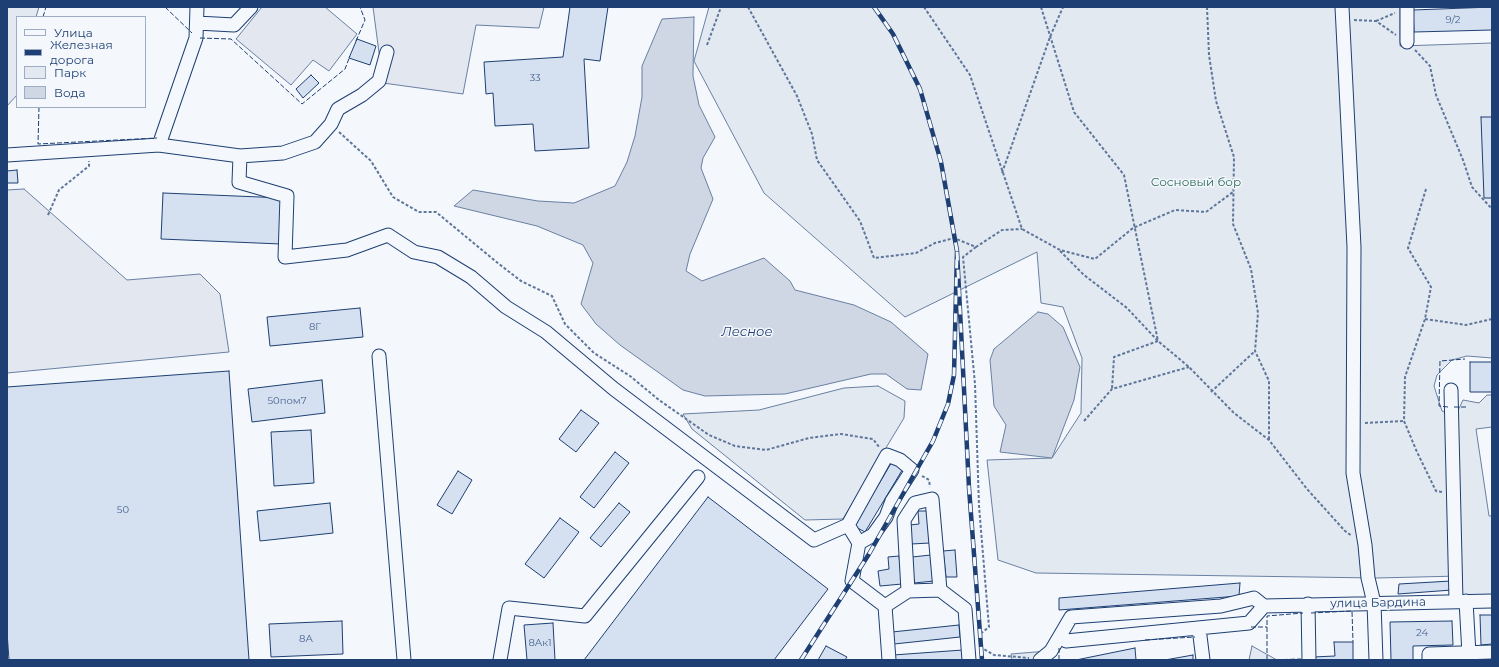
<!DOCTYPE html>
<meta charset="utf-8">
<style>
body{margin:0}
#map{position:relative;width:1499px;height:667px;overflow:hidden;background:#f4f7fb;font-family:Montserrat,sans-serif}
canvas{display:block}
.frame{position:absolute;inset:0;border:8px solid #1d3f73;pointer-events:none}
.legend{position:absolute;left:16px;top:16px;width:130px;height:92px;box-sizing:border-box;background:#f4f7fb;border:1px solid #9eadc5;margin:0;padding:5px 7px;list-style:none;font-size:12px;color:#1d3f73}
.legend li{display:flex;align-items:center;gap:8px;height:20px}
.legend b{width:20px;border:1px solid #9eadc5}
</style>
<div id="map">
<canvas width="1499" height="667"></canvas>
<div class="frame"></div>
<ul class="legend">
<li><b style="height:5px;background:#f4f7fb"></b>Улица</li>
<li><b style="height:5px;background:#1d3f73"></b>Железная дорога</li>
<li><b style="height:11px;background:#e3e9f0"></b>Парк</li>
<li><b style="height:11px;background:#cfd7e4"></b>Вода</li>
</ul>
</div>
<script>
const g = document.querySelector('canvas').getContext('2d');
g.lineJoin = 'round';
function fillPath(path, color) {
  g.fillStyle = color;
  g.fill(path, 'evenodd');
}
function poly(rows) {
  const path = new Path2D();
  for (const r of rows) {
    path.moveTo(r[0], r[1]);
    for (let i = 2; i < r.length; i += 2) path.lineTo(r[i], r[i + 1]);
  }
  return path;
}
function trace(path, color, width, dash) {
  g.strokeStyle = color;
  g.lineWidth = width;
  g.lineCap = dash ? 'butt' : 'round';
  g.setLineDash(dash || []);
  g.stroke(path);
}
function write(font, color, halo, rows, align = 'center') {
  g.font = font + ' Montserrat,sans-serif';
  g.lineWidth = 3;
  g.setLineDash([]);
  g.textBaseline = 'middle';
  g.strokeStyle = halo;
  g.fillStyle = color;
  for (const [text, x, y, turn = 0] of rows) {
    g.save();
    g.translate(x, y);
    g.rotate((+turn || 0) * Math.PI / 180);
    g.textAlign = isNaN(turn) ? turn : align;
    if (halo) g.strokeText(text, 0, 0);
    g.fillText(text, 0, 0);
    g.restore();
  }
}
const green = poly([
 [7,7,39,7,36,17,17,17,17,95,7,106,7,7],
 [709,7,1400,7,1400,46,1492,43,1492,358,1467,356,1452,360,1437,375,1434,386,1442,411,1455,417,1463,400,1479,403,1487,395,1492,395,1492,427,1476,429,1489,516,1492,516,1492,596,1460,598,1460,576,1376,578,1036,573,998,560,987,460,1052,458,1081,413,1082,358,1063,307,1041,303,1037,252,905,317,764,193,694,61,709,7],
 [878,386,905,401,904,418,843,519,805,520,692,429,683,414,759,410,844,388,878,386],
 [1252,646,1277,660,1249,660,1252,646],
 [1048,651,1048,660,1012,660,1011,654,1048,651]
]);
fillPath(green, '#e3e9f0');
trace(green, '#687fa3', 1);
const parking = poly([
 [262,7,325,7,357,34,329,71,313,60,291,85,236,39,262,7],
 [373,7,544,7,539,28,476,25,463,94,383,83,373,7],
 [24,189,127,280,200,274,220,294,229,352,7,373,7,190,24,189]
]);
fillPath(parking, '#e3e8f0');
trace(parking, '#687fa3', 1);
const water = poly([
 [694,17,693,76,699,105,715,137,703,158,701,168,713,199,690,254,686,271,702,281,764,258,790,281,795,290,854,305,891,322,928,354,921,390,907,389,886,374,871,374,785,394,705,396,683,390,620,345,596,324,581,304,593,263,583,245,537,226,454,206,473,190,538,201,574,203,615,186,627,162,635,136,642,97,642,66,662,19,694,17],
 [1038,312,1048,314,1063,327,1080,367,1074,400,1052,458,1000,452,1006,425,994,406,990,360,994,349,1038,312]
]);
fillPath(water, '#cfd7e4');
trace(water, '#687fa3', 1);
const building = poly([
 [570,7,608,7,600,61,584,59,589,148,535,151,533,124,495,126,493,93,486,94,484,62,563,57,570,7],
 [1492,7,1492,30,1414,32,1413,10,1492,7],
 [357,39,376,46,370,65,349,58,357,39],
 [311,75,319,83,303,98,296,89,311,75],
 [1481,117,1492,117,1492,198,1484,198,1481,117],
 [17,170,18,183,7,183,7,171,17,170],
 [163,193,284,198,281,244,161,239,163,193],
 [360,308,363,337,270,346,267,317,360,308],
 [1470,362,1492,362,1492,392,1470,392,1470,362],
 [229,371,249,660,9,660,7,632,7,387,229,371],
 [322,380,325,413,252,422,248,389,322,380],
 [581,410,599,423,576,452,559,439,581,410],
 [311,430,314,483,274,486,271,432,311,430],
 [615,452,629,463,594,508,580,497,615,452],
 [893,460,904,467,865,532,854,526,893,460],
 [458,471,472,480,452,514,437,505,458,471],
 [708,497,828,589,774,660,584,660,708,497],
 [330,503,333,533,260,541,257,511,330,503],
 [619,503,630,512,601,547,590,538,619,503],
 [918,511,927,511,930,543,911,544,910,525,919,524,918,511],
 [560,518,579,532,544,578,525,564,560,518],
 [955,550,957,577,946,577,943,551,955,550],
 [931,555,934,581,914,583,912,557,931,555],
 [899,556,902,584,880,586,878,571,889,569,888,557,899,556],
 [1451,581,1452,590,1398,594,1399,584,1451,581],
 [1240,583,1239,596,1059,610,1059,598,1240,583],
 [1480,615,1492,615,1492,644,1481,645,1480,615],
 [342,621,343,654,271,657,269,624,342,621],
 [1452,621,1453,645,1413,646,1413,660,1391,660,1390,622,1452,621],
 [553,623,555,660,527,660,524,625,553,623],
 [959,625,960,637,894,644,892,632,959,625],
 [1334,642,1353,642,1353,660,1313,660,1313,657,1335,656,1334,642],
 [826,646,847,657,845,660,818,660,826,646],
 [1135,648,1136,660,1076,660,1135,648],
 [963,650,964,660,893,660,893,655,963,650],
 [1193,655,1193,660,1165,660,1193,655]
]);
fillPath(building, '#d5e0f0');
trace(building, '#1d3f73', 1);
const minor = poly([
 [1342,7,1354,247,1353,473,1365,545,1368,578,1374,603,1376,660],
 [1407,7,1407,42],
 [197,23,234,25,251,7],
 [159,145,240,156,239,182,287,196,285,257,347,250,388,235,414,252,438,257,471,277,506,307,546,332,614,389,814,540,848,525,859,543,852,581,885,606,889,660],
 [7,155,159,145,196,38,197,7],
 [240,156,283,153,315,142,331,124,338,109,362,95,379,81,387,52],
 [379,356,404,660],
 [1451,390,1456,601],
 [848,525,887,455,900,460,912,470,892,501,886,517,873,535,859,543],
 [908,591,904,520,915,503,932,499,940,590],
 [1466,601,1469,654],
 [1308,604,1309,660],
 [885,606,908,591,940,590,965,609,969,660],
 [1264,606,1492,601],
 [1199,628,1203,660],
 [1066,641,1249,623,1264,606],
 [500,660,509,608,585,616,698,477],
 [1040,660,1051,651,1071,617,1221,606,1254,598,1264,606],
 [1429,660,1429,654,1492,652]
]);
trace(minor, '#1d3f73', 15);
trace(poly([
 [748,7,797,96,812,134,817,160,860,221,874,258,916,253,935,243,954,238,976,247,1002,230,1022,229],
 [924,7,970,75,1022,229,1060,250,1095,259,1133,228,1175,210,1206,212,1233,192],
 [1041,7,1074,112,1124,175,1158,341,1114,357,1112,389],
 [1207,7,1209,55,1216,101,1234,157,1233,224,1251,269,1258,313,1255,351,1269,381,1269,440],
 [1354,20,1376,21,1396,35],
 [1376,21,1395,13],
 [707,45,721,7],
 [1415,50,1430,66,1436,95,1463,160,1472,187,1492,209],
 [339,132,371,161,393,197,419,212,436,212,499,264,521,281,552,296,565,324,594,353,630,376,659,400,709,435,735,446,766,450,809,438,841,434,873,439,879,447],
 [1002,173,1050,37,1063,7],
 [1426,189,1408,248,1431,287,1425,319,1405,377,1404,421,1417,452,1436,491,1442,492],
 [48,215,59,190,89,166,89,161],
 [976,247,963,257,975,384,979,506,989,627,979,635],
 [1060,251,1084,275,1127,308,1158,341,1189,367,1234,413,1269,440,1307,489,1345,531,1352,536],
 [1425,319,1466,325,1492,319],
 [1211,392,1255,351],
 [1084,421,1112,389,1189,367],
 [1365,423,1404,421],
 [922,476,929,480,930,487],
 [980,647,994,655,1029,658]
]), '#5e769c', 2, [3, 2]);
trace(minor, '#f4f7fb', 13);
const rail = poly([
 [874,7,893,34,920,89,941,162,957,251],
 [801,660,869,554,933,441,948,404,954,375,957,251,969,488,982,660]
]);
trace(rail, '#1d3f73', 4.5);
trace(rail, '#f4f7fb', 3, [9]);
trace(poly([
 [165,7,192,33],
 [43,17,46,7],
 [200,38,231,39,302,104,345,69,350,56],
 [356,41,365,20,360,7],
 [39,107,38,144,157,138],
 [1448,407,1439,406,1440,361,1465,359],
 [1454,407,1467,407],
 [1311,613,1352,611,1353,642],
 [1251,627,1267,627],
 [1145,640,1195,637],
 [1059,660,1059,646],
 [1301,660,1301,659,1267,660,1267,616,1303,613]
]), '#1d3f73', 1, [5, 2]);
write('10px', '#4b6792', null, [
 ["9/2",1453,20],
 ["33",535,78],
 ["8Г",315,327],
 ["50пом7",287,401],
 ["50",123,510],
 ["24",1422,633],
 ["8А",306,639],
 ["8Ак1",540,643]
]);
write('12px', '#2c6c60', '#f4f7fb', [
 ["Сосновый бор",1196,182]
]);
write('12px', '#1d3f73', '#f4f7fb', [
 ["улица Бардина",1378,603,-1]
]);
write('italic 13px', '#1d3f73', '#f4f7fb', [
 ["Лесное",747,332]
]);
</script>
